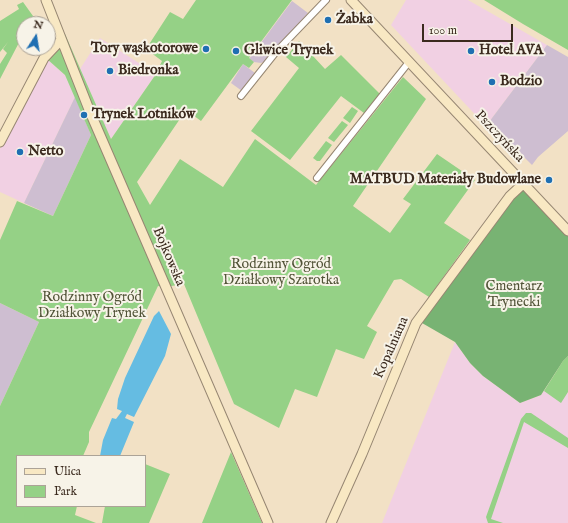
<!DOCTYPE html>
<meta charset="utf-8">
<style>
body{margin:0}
#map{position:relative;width:568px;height:523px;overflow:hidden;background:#f2e1c5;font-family:"IM FELL English",serif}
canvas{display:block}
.legend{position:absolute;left:16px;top:455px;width:130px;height:52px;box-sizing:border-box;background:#f7f3e8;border:1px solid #aca397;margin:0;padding:5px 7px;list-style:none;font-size:12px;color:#3b2a1e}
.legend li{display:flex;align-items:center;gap:8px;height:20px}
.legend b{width:20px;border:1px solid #aca397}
.north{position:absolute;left:16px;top:16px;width:40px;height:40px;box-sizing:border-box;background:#f7f3e8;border:1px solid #aca397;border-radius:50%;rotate:12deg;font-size:11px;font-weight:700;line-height:16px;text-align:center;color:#3b2a1e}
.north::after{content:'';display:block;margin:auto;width:14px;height:18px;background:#1f6fb2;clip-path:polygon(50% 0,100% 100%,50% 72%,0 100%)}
.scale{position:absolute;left:422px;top:24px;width:91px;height:18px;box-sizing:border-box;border:2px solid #3b2a1e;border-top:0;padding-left:5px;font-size:12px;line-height:14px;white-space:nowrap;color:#3b2a1e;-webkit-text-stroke:3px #f7f3e8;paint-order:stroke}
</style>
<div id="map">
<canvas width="568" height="523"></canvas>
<ul class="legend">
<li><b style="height:5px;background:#f8e8c3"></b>Ulica</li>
<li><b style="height:11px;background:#95d186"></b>Park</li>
</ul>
<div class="north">N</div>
<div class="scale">100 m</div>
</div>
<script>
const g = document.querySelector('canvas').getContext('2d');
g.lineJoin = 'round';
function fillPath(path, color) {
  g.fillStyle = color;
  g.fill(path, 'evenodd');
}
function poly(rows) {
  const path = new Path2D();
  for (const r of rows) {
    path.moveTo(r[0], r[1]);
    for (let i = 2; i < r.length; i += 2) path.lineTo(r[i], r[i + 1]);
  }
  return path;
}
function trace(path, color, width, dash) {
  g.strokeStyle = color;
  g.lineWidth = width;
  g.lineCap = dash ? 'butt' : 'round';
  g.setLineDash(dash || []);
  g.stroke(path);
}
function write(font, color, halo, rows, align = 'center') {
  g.font = font + ' "IM FELL English",serif';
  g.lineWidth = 4;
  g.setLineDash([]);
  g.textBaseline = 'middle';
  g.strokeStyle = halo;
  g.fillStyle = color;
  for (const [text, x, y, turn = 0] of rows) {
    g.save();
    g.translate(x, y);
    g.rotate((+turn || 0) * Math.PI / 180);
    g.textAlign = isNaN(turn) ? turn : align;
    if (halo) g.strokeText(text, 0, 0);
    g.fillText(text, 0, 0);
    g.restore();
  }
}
fillPath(poly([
 [406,0,468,0,547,45,489,122,485,125,391,25],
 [100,38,156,74,111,139,80,69],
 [47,59,65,75,75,97,24,203,0,192,0,149],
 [455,342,470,363,483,376,520,403,541,395,568,356,568,523,382,523]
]), '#f1d0e3');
fillPath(poly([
 [292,1,308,13,268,60,261,63,254,62,249,59],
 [547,45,568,57,568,131,538,157,532,165,489,122],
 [243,64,255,73,242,91,231,83],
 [75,97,91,135,53,216,24,203],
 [0,303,39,322,0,406]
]), '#cebed1');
fillPath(poly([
 [196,0,292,0,249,58,254,62,249,68,243,64,201,121,186,110,137,182,150,205,180,159,223,187,255,139,316,185,403,77,426,99,353,206,390,233,411,204,403,199,437,154,475,180,444,223,470,240,429,297,401,279,394,280,367,326,377,332,364,359,336,349,317,397,295,389,279,428,234,404,184,284,165,287,158,286,89,432,89,442,83,456,17,456,17,506,77,506,75,515,96,523,0,523,0,406,39,322,0,303,0,240,17,201,53,216,91,135,65,75,47,59,65,34,111,139,156,74,162,61,146,49,170,12,183,19],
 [484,0,568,0,568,50,523,24],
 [23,2,38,23,24,24,24,33,0,79,0,64,7,53,3,49,8,42,0,52,0,21,19,9,17,5],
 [299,41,325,69,341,55,380,94,364,113,341,96,290,160,251,131,299,68,286,57],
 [352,107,358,111,350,123,343,118],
 [342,121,348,125,334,142,328,138],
 [326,141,332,145,320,161,317,161,313,158],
 [568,356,568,392,561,403,544,391,563,361],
 [526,413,531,413,568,438,568,448,524,422,491,519,503,523,488,523,486,517,521,419],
 [231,452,262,523,202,523],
 [145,464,170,474,149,523,102,523,105,506,145,506]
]), '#95d186');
fillPath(poly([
 [522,187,568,234,568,356,563,361,541,395,520,403,483,376,470,363,455,342,422,323]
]), '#78b373');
fillPath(poly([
 [159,311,171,334,165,356,134,417,127,414,125,418,134,422,120,456,100,456,103,440,112,418,116,419,122,411,117,409,118,399,125,378,154,316]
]), '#65bce2');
const street = poly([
 [241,96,276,52,326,0],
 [317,178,409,62]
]);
const secondary = poly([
 [46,0,90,112,268,523],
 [351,0,568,231],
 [0,142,44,58,61,40],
 [331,523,362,454,416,323,510,196,524,183]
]);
trace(street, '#968672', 8);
trace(secondary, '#968672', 11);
trace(street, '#fff', 6);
trace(secondary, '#f8e8c3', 9);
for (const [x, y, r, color] of [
 [328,20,4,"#1f6fb2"],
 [206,49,4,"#1f6fb2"],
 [236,51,4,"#1f6fb2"],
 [471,51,4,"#1f6fb2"],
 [110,71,4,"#1f6fb2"],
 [492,82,4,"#1f6fb2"],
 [84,115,4,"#1f6fb2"],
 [20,152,4,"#1f6fb2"],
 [549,180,4,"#1f6fb2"]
]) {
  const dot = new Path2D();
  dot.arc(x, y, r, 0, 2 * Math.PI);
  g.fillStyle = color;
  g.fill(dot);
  trace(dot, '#f7f3e8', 1.5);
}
write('bold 14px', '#3b2a1e', '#f7f3e8', [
 ["Żabka",336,20],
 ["Tory wąskotorowe",198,49,"right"],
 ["Gliwice Trynek",244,51],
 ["Hotel AVA",479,51],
 ["Biedronka",118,71],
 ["Bodzio",500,82],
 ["Trynek Lotników",92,115],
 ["Netto",28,152],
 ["MATBUD Materiały Budowlane",541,180,"right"]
], 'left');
write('14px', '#3b2a1e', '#f7f3e8', [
 ["Pszczyńska",499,137,47],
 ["Bojkowska",168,257,67],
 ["Kopalniana",392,348,-66]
]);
write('14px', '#525438', '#f7f3e8', [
 ["Rodzinny Ogród",281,265],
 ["Działkowy Szarotka",281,281],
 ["Cmentarz",514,287],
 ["Trynecki",514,303],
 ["Rodzinny Ogród",92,298],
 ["Działkowy Trynek",92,314]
]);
</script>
